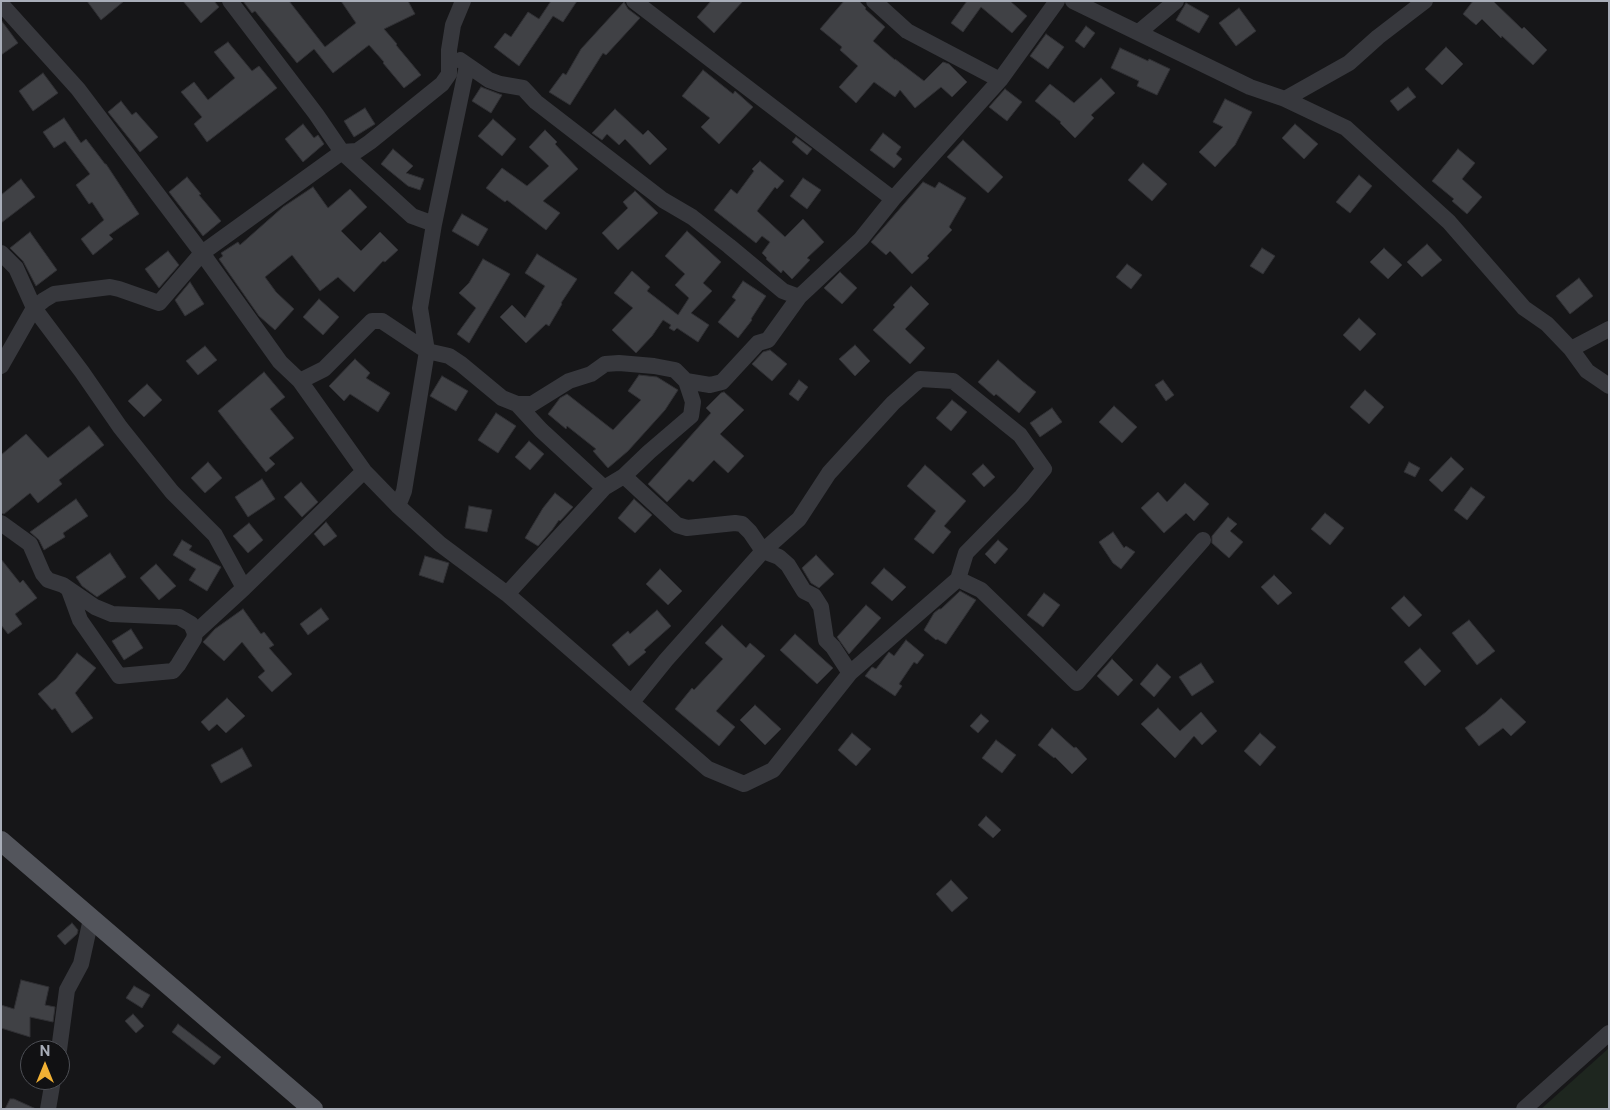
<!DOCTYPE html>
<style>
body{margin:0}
#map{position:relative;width:1610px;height:1110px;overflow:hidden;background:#161618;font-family:"Public Sans",sans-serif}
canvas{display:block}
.frame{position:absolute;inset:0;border:2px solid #a8adb8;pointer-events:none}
.north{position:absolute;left:20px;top:1040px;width:50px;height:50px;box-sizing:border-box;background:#111113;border:1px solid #4d4f55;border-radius:50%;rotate:0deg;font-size:14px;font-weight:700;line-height:20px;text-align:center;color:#a8adb8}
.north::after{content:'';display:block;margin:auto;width:18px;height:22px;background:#f2b134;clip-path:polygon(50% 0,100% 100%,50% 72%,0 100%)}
</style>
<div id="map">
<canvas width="1610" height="1110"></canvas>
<div class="frame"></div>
<div class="north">N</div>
</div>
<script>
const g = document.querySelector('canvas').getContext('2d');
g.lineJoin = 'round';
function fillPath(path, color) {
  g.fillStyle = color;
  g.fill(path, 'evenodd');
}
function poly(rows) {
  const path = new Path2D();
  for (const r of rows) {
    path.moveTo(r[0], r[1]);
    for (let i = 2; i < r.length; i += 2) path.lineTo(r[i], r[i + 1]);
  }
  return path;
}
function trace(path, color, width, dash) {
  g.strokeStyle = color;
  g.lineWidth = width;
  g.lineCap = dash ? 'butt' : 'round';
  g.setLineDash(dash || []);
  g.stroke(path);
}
fillPath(poly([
 [1609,1048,1609,1109,1541,1109]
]), '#1e261f');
const building = poly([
 [87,1,124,1,101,20,87,1],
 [183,1,214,1,219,7,201,23,183,1],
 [243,1,289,1,325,47,356,23,341,1,408,1,415,14,384,29,397,44,396,45,421,75,404,88,383,63,384,62,369,45,333,73,314,49,297,63,255,11,252,13,243,1],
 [551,1,577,1,563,22,553,16,519,66,494,47,505,33,511,37,528,12,539,19,551,1],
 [711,1,743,1,714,33,697,17,711,1],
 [844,1,859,1,866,8,865,9,885,27,873,41,895,60,895,59,924,81,943,62,949,64,967,82,952,97,941,87,915,108,900,90,895,97,874,82,856,103,839,87,858,66,840,50,842,47,820,29,844,1],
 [967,1,1010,1,1027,16,1012,33,981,7,963,32,951,23,967,1],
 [1473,1,1493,1,1522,29,1524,27,1547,50,1533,65,1502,36,1501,38,1482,19,1476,25,1463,14,1473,1],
 [624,2,628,9,640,18,606,55,603,53,570,105,549,92,563,73,566,75,581,49,624,2],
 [1186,3,1209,16,1199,33,1176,20,1186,3],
 [1239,8,1256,31,1236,46,1219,23,1239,8],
 [1,20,18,43,1,55,1,20],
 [1086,26,1095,33,1084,48,1075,41,1086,26],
 [1046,34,1064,47,1048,69,1030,56,1046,34],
 [228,42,252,71,259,66,277,88,207,142,194,124,202,117,181,92,194,82,208,100,235,78,214,52,228,42],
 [1446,47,1463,64,1442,85,1425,69,1446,47],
 [1120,48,1148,61,1149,59,1170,69,1157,95,1137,86,1139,81,1111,68,1120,48],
 [703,70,733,94,735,91,753,107,719,144,701,127,710,118,682,96,703,70],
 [43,73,58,93,33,111,19,91,43,73],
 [1101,78,1115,93,1091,115,1094,118,1075,138,1060,123,1061,122,1035,101,1050,84,1074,103,1101,78],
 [481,87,502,95,491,113,472,101,481,87],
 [1408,87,1416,97,1398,111,1390,101,1408,87],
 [1005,89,1022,102,1007,121,989,107,1005,89],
 [1225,99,1252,112,1235,145,1215,167,1199,152,1223,127,1213,122,1225,99],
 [121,101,132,115,136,112,158,137,140,152,108,112,121,101],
 [365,108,375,124,354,137,344,121,365,108],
 [615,109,643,135,648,130,667,149,650,165,625,139,619,145,607,134,602,140,592,133,615,109],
 [64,118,81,143,86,139,105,164,106,164,139,214,109,235,113,239,93,255,81,239,104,220,92,202,89,204,76,185,90,174,65,141,54,148,43,132,64,118],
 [493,119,516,139,502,156,478,136,493,119],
 [303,124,314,138,318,135,324,144,303,162,285,139,303,124],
 [1295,124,1318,144,1304,159,1282,138,1295,124],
 [545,130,557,142,555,144,578,169,543,201,560,213,546,230,507,200,505,202,486,188,502,168,527,186,549,166,529,147,545,130],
 [883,133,901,147,896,154,902,159,894,168,870,150,883,133],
 [796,137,812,149,807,155,792,142,796,137],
 [963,140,1003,177,988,193,947,157,963,140],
 [393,149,413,166,406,173,424,179,420,190,408,186,381,164,393,149],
 [1458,149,1475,163,1462,179,1482,197,1467,214,1452,201,1454,199,1432,181,1458,149],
 [760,161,784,181,777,189,775,187,757,211,785,237,803,219,824,242,807,258,810,260,792,279,783,270,781,273,766,259,767,258,762,253,770,242,762,236,756,243,714,210,731,189,737,194,754,171,752,169,760,161],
 [1143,163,1167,184,1152,201,1128,180,1143,163],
 [1359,175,1372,186,1350,213,1336,202,1359,175],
 [187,177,201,194,199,195,221,221,203,236,169,192,187,177],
 [803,178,821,190,807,209,790,196,803,178],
 [21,179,35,197,1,223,1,195,21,179],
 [923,182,935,188,939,182,966,198,949,227,952,230,927,256,929,258,912,274,890,251,886,255,871,242,923,182],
 [313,187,328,208,350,189,367,207,341,231,361,251,380,232,398,250,385,262,383,261,354,292,338,277,320,291,292,255,265,277,276,292,294,309,275,330,259,316,219,259,223,256,221,253,238,242,240,245,283,207,313,187],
 [635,191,658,213,618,250,602,233,628,208,623,202,635,191],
 [462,214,488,229,478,246,452,231,462,214],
 [687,231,721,262,703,283,712,291,691,313,709,325,698,342,677,328,674,331,669,328,671,325,663,320,652,336,636,353,612,330,633,308,614,293,632,271,650,287,647,291,678,315,689,298,675,285,685,274,665,256,687,231],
 [30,232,57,270,36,286,23,261,10,248,30,232],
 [1427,244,1442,260,1422,277,1407,262,1427,244],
 [1262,248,1275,256,1263,274,1250,266,1262,248],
 [1384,248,1402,265,1388,279,1370,262,1384,248],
 [168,251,179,265,159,288,145,269,168,251],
 [537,254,577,279,561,303,562,304,549,326,546,324,526,343,500,317,512,305,525,318,545,286,525,273,537,254],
 [483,259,510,274,469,343,457,334,476,308,459,293,469,283,483,259],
 [1127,264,1142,275,1131,289,1116,277,1127,264],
 [840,272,857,288,842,304,824,288,840,272],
 [1579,278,1593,296,1570,314,1556,296,1579,278],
 [743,281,766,296,751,319,752,320,738,338,718,322,736,300,732,297,743,281],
 [190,282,204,304,185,316,175,300,190,282],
 [911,286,929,304,905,329,925,348,910,364,873,330,895,307,893,305,911,286],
 [319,299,339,317,323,335,303,317,319,299],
 [1359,318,1376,334,1360,351,1343,335,1359,318],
 [855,345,870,361,855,376,839,359,855,345],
 [205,346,217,360,198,375,186,361,205,346],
 [770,350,787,364,772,381,752,364,763,352,770,350],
 [355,359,370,373,366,378,390,393,378,412,350,394,344,401,329,386,355,359],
 [998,360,1022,381,1036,392,1019,413,996,394,994,396,978,382,998,360],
 [264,372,285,397,270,409,294,438,269,458,275,464,266,472,218,411,264,372],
 [639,375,657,377,678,390,665,410,628,451,608,468,593,451,596,449,567,426,566,429,548,414,560,398,567,394,613,430,641,400,628,391,639,375],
 [442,376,468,391,456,411,430,396,442,376],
 [799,380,808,387,798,401,789,394,799,380],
 [1163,380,1174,395,1166,401,1155,385,1163,380],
 [147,384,162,400,144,417,128,401,147,384],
 [1365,390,1384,407,1369,424,1350,407,1365,390],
 [724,392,744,410,720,434,744,456,728,473,714,460,693,482,689,479,667,502,648,484,711,413,706,408,721,393,724,392],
 [952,400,967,412,951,431,936,418,952,400],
 [1114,406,1137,427,1122,443,1099,422,1114,406],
 [1052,408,1062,422,1040,437,1030,423,1052,408],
 [496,413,516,426,498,453,478,440,496,413],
 [89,426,104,445,59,480,62,484,38,503,30,493,4,514,1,513,1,455,26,434,48,458,89,426],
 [529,441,544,454,530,470,515,457,529,441],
 [1451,457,1464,469,1442,492,1429,480,1451,457],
 [208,462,222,478,205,493,191,478,208,462],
 [1409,462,1420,468,1415,477,1404,472,1409,462],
 [983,464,995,477,984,487,972,474,983,464],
 [925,465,966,501,944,526,951,532,933,554,914,539,936,511,907,486,925,465],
 [262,479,275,499,248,517,235,497,262,479],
 [301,482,318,502,302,517,284,497,301,482],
 [1185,483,1209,504,1194,521,1186,513,1164,533,1141,508,1158,492,1167,502,1185,483],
 [1471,487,1485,497,1467,520,1454,510,1471,487],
 [555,493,573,507,560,521,559,520,552,530,538,546,525,538,543,508,555,493],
 [76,499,88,516,63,533,65,537,44,550,39,540,30,532,76,499],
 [634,499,652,515,635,533,618,518,634,499],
 [469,506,492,510,487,532,465,528,469,506],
 [1325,513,1344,528,1330,545,1311,529,1325,513],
 [1228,517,1237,524,1230,531,1243,542,1229,558,1212,543,1212,536,1228,517],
 [326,522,337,536,324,546,314,534,326,522],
 [249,523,263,540,248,553,233,536,249,523],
 [1113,532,1124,548,1126,546,1135,552,1121,569,1113,563,1099,542,1113,532],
 [182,540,192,546,189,550,221,567,207,591,189,580,196,569,173,555,182,540],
 [998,540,1008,549,995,564,985,554,998,540],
 [110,553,126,577,97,597,82,586,76,577,110,553],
 [816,555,834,574,819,588,811,583,802,568,816,555],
 [425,556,449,563,443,583,419,575,425,556],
 [1,559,20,583,23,580,37,598,15,614,22,624,8,634,1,625,1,559],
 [156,564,176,586,159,600,140,578,156,564],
 [884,568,906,587,892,601,871,583,884,568],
 [660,569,682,591,668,605,646,584,660,569],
 [1274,575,1292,593,1278,605,1261,587,1274,575],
 [960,591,976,600,946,644,937,639,936,640,924,630,934,613,939,609,941,609,960,591],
 [1044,593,1060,605,1043,627,1027,615,1044,593],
 [1404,596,1422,615,1409,627,1391,608,1404,596],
 [866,605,881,618,849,654,837,637,866,605],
 [321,608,329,619,308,635,300,624,321,608],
 [243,609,261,634,264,632,274,645,269,648,292,674,272,692,258,677,265,671,242,642,224,661,203,642,215,629,243,609],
 [657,610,671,626,644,650,646,652,629,666,612,645,628,631,630,634,657,610],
 [1469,620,1495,651,1477,665,1452,633,1469,620],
 [722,625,746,648,750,643,765,656,716,711,735,727,719,746,675,709,692,688,694,690,723,659,705,643,722,625],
 [131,629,143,648,124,660,112,641,131,629],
 [795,634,833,668,817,684,780,650,795,634],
 [906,640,924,655,917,664,914,662,899,684,902,686,895,696,865,676,872,667,876,669,889,652,894,656,906,640],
 [1420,648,1441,671,1425,686,1404,662,1420,648],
 [77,653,96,668,75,693,93,718,72,733,55,708,52,710,38,694,56,679,77,653],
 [1112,659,1133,680,1118,696,1097,676,1112,659],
 [1201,663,1214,682,1192,696,1179,677,1201,663],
 [1157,664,1171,677,1154,697,1140,684,1157,664],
 [227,698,245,716,226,733,217,724,209,731,201,722,227,698],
 [1501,698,1526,722,1511,736,1503,728,1479,746,1465,728,1486,712,1501,698],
 [755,705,781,729,765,745,740,720,755,705],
 [1158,708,1180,731,1201,712,1217,731,1202,745,1194,736,1175,758,1141,724,1158,708],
 [981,714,989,721,978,733,970,726,981,714],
 [1052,728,1074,748,1076,747,1087,759,1072,774,1055,757,1054,758,1038,745,1052,728],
 [852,733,871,749,856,766,838,750,852,733],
 [1260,733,1276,747,1260,766,1244,751,1260,733],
 [996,740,1016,755,1002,773,982,758,996,740],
 [242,748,252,766,221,783,211,765,242,748],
 [986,816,1001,830,993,838,978,825,986,816],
 [951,880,968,898,952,912,936,894,951,880],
 [72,923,78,930,77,934,65,945,57,936,72,923],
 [21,980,49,987,45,1005,55,1007,53,1022,30,1017,30,1037,1,1028,1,1005,14,1009,21,980],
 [134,986,150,995,142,1008,126,998,134,986],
 [133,1014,144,1026,136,1033,125,1021,133,1014],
 [178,1024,221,1057,214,1065,172,1032,178,1024],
 [10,1099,14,1099,36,1109,5,1109,10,1099]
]);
fillPath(building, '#404145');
trace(building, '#303034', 1);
trace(poly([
 [230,1,316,114,342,152,412,216,434,224],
 [634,1,893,199],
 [874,1,907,31,1000,80],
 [1073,1,1250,87,1285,99,1346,128,1449,222,1524,308,1547,324,1571,349,1587,371,1609,386],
 [3,6,78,89,202,253,280,362,300,381,324,369,372,321,382,321,427,351,449,356,461,364,502,398,517,404,532,404,569,381,591,374,605,364,619,363,654,366,675,370,686,381,693,402,691,416,649,452,624,476,677,525,687,528,735,523,742,524,750,532,763,551,779,557,788,565,804,591,814,596,821,607,826,640,833,647,850,673],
 [1139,32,1176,1],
 [460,60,489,80,500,84,523,88,536,102,663,200,692,217,729,246,783,291,799,297],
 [1285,99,1349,63,1378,37,1425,1],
 [1,253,16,268,34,308,82,372,120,427,172,492,215,535,244,588],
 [1571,349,1609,329],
 [1,366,34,308,44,300,54,294,110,287,119,289,159,303,202,253,342,152,357,151,370,142,442,84,449,74,449,50,453,25,463,1],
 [300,381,364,471,398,506,440,544,507,594,708,769,744,784,773,770,850,673,958,579,981,590,1077,683,1203,540],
 [686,381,710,385,722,382,758,343,768,340,799,297,861,239,893,199,1000,80,1057,1],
 [517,404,541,430,604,488],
 [398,506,404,491,427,351,420,308,434,224,467,66],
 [1,523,30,544,43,574,48,580,63,585,95,607,112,614,179,617,191,624,195,633],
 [69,590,80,620,119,676,173,671,178,665,194,639,195,633,244,588,364,471],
 [507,594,604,488,624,476],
 [632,702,666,660,763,551,799,519,829,473,893,403,920,379,953,381,1020,435,1044,469,1022,496,966,553,958,579],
 [59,1050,67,990,81,964,91,919],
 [48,1109,53,1080],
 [1524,1109,1609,1033]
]), '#37383d', 16);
trace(poly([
 [1,841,313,1109]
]), '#53555c', 20);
</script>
